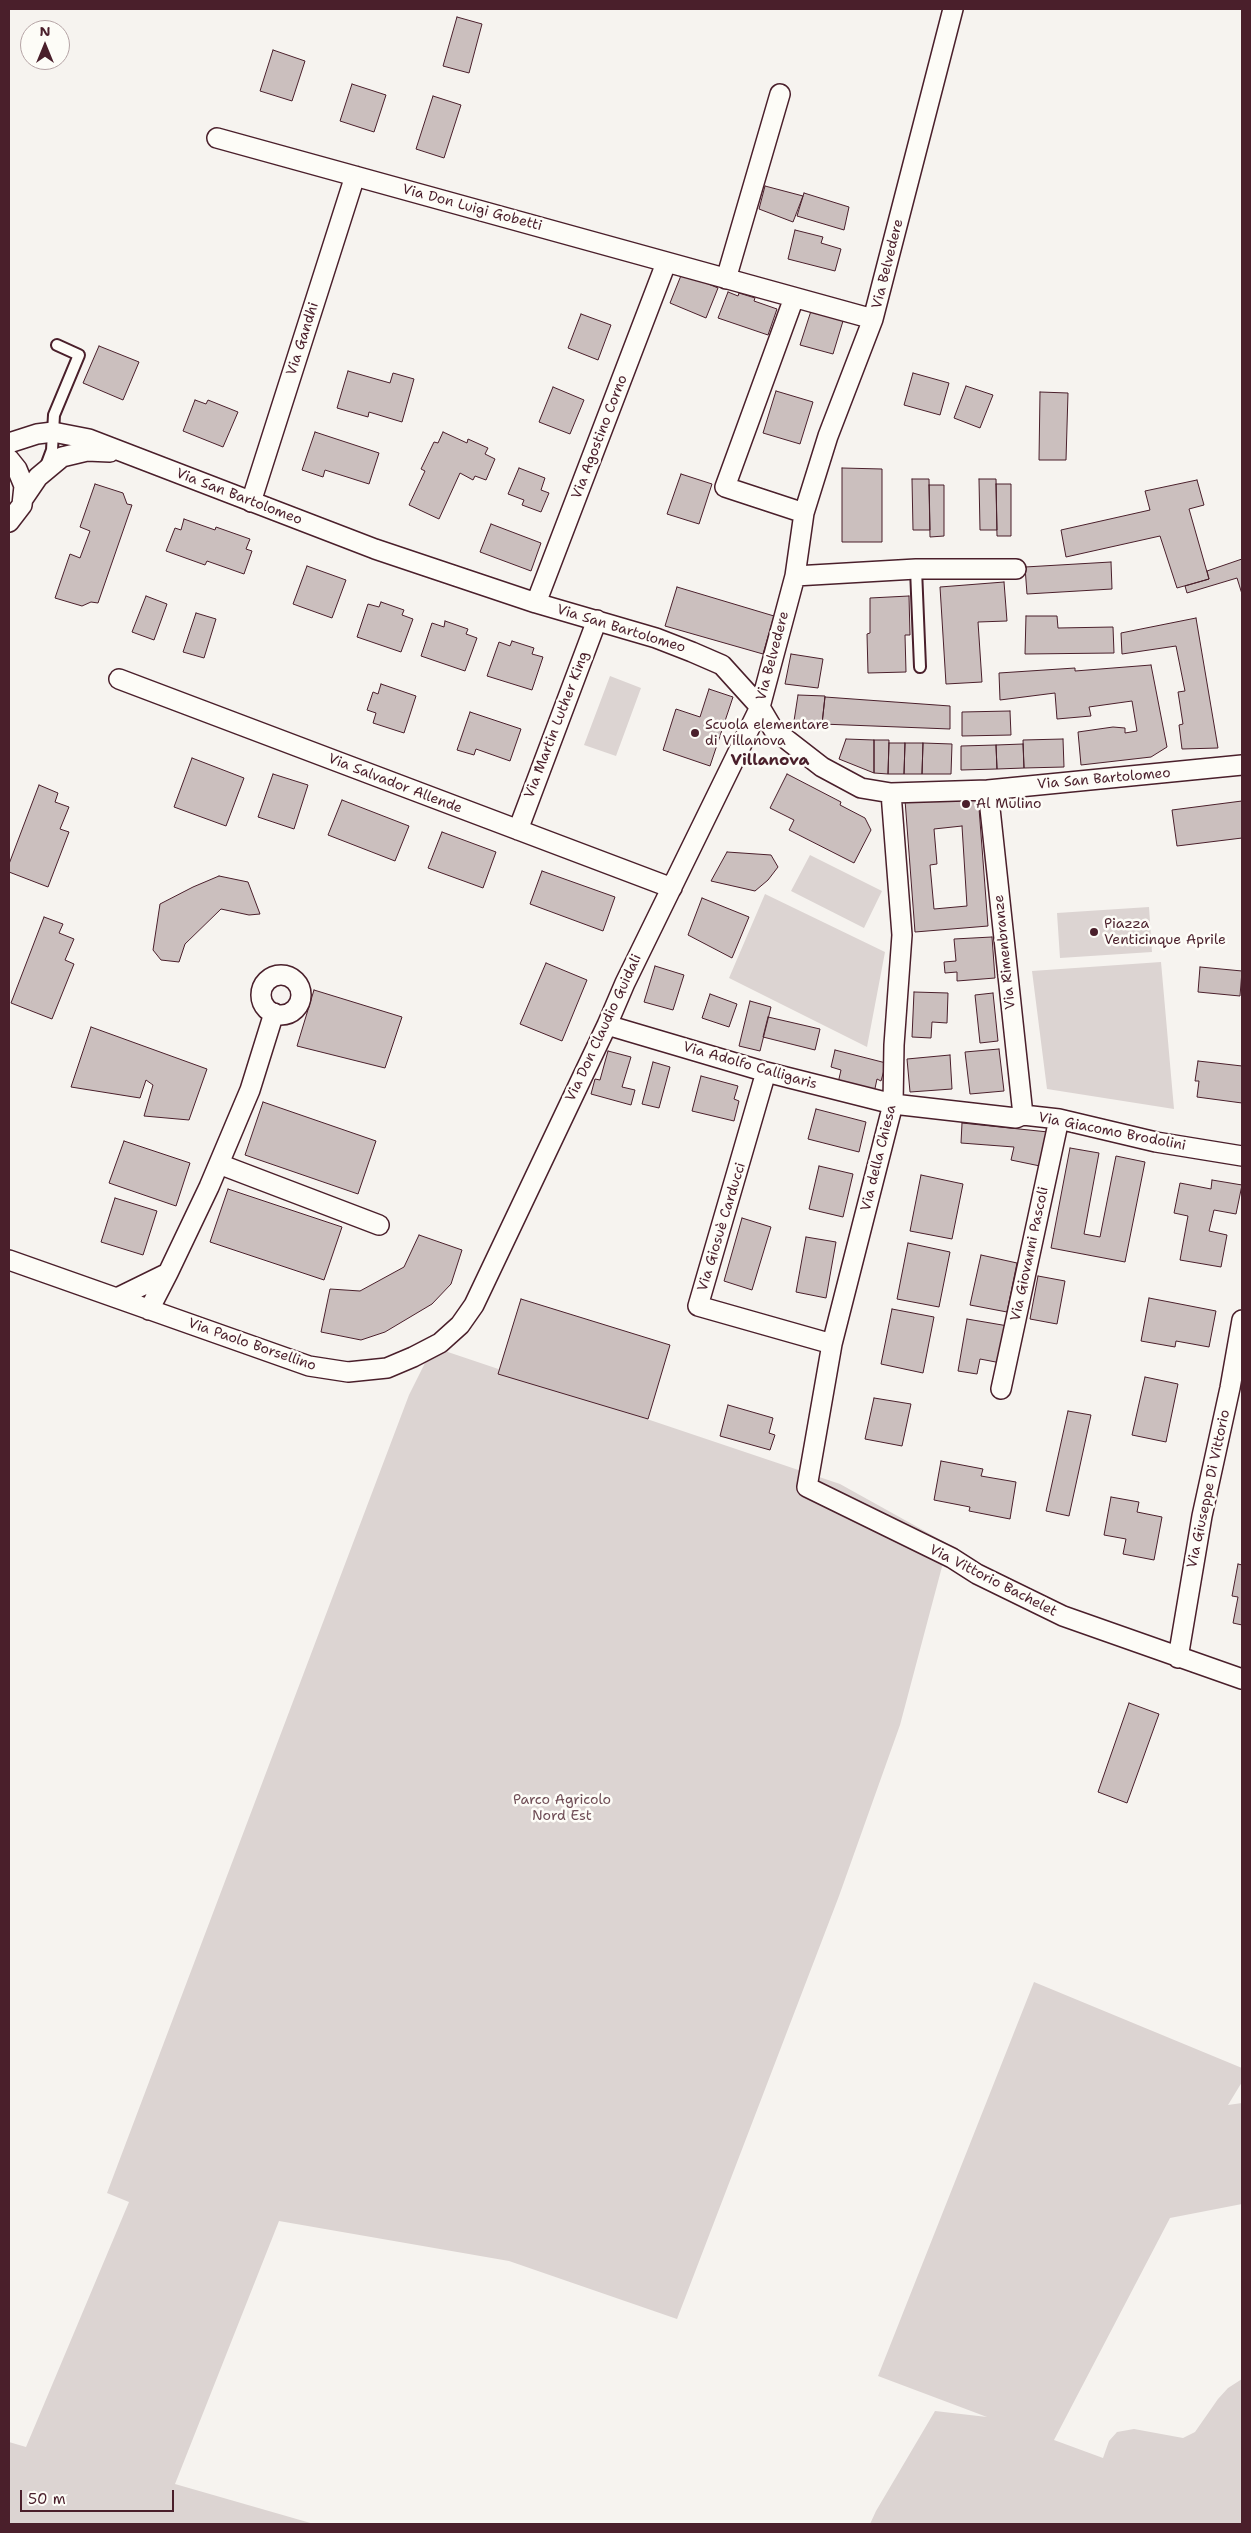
<!DOCTYPE html>
<meta charset="utf-8">
<style>
body{margin:0}
#map{position:relative;width:1251px;height:2533px;overflow:hidden;background:#f6f3ef;font-family:"Shantell Sans",sans-serif}
canvas{display:block}
.frame{position:absolute;inset:0;border:10px solid #4a1f2b;pointer-events:none}
.north{position:absolute;left:20px;top:20px;width:50px;height:50px;box-sizing:border-box;background:#fdfcf7;border:1px solid #b5a4a5;border-radius:50%;rotate:0deg;font-size:14px;font-weight:700;line-height:20px;text-align:center;color:#4a1f2b}
.north::after{content:'';display:block;margin:auto;width:18px;height:22px;background:#4a1f2b;clip-path:polygon(50% 0,100% 100%,50% 72%,0 100%)}
.scale{position:absolute;left:20px;top:2490px;width:154px;height:22px;box-sizing:border-box;border:2px solid #4a1f2b;border-top:0;padding-left:6px;font-size:15px;line-height:18px;white-space:nowrap;color:#4a1f2b;-webkit-text-stroke:4px #fdfcf7;paint-order:stroke}
</style>
<div id="map">
<canvas width="1251" height="2533"></canvas>
<div class="frame"></div>
<div class="north">N</div>
<div class="scale">50 m</div>
</div>
<script>
const g = document.querySelector('canvas').getContext('2d');
g.lineJoin = 'round';
function fillPath(path, color) {
  g.fillStyle = color;
  g.fill(path, 'evenodd');
}
function poly(rows) {
  const path = new Path2D();
  for (const r of rows) {
    if (r.length === 3) {
      path.moveTo(r[0] + r[2], r[1]);
      path.arc(r[0], r[1], r[2], 0, 2 * Math.PI);
      continue;
    }
    path.moveTo(r[0], r[1]);
    for (let i = 2; i < r.length; i += 2) path.lineTo(r[i], r[i + 1]);
  }
  return path;
}
function trace(path, color, width, dash) {
  g.strokeStyle = color;
  g.lineWidth = width;
  g.lineCap = dash ? 'butt' : 'round';
  g.setLineDash(dash || []);
  g.stroke(path);
}
function write(font, color, halo, rows, align = 'center') {
  g.font = font + ' "Shantell Sans",sans-serif';
  g.lineWidth = 5;
  g.setLineDash([]);
  g.textBaseline = 'middle';
  g.strokeStyle = halo;
  g.fillStyle = color;
  for (const [text, x, y, turn = 0] of rows) {
    g.save();
    g.translate(x, y);
    g.rotate((+turn || 0) * Math.PI / 180);
    g.textAlign = isNaN(turn) ? turn : align;
    if (halo) g.strokeText(text, 0, 0);
    g.fillText(text, 0, 0);
    g.restore();
  }
}
fillPath(poly([
 [610,676,641,688,616,756,584,745],
 [810,855,882,891,864,928,791,891],
 [765,894,885,952,867,1047,729,978],
 [1149,907,1152,952,1060,958,1057,913],
 [1161,962,1174,1109,1047,1089,1032,971],
 [433,1347,840,1484,948,1544,900,1725,839,1896,677,2319,509,2261,279,2221,175,2484,314,2524,9,2524,9,2442,26,2447,129,2202,107,2193,409,1395],
 [1034,1982,1242,2068,1242,2082,1228,2105,1242,2103,1242,2204,1170,2218,1054,2440,1103,2458,1109,2441,1117,2432,1134,2429,1183,2438,1195,2432,1218,2399,1228,2388,1242,2379,1242,2524,870,2524,876,2511,935,2411,987,2417,878,2376]
]), '#dcd4d2');
const building = poly([
 [457,17,482,24,469,73,443,66,457,17],
 [273,50,305,61,292,101,260,91,273,50],
 [352,84,386,95,374,132,340,121,352,84],
 [433,96,461,105,444,158,416,149,433,96],
 [765,186,803,196,793,222,759,209,765,186],
 [804,193,849,207,844,230,797,216,804,193],
 [795,230,823,237,821,243,841,249,835,271,788,259,795,230],
 [682,273,718,288,706,318,670,303,682,273],
 [728,292,738,296,739,293,755,298,754,301,777,309,768,335,718,318,728,292],
 [811,311,843,321,833,354,800,345,811,311],
 [581,314,611,325,598,360,568,348,581,314],
 [99,346,139,362,123,400,83,383,99,346],
 [348,371,390,383,393,373,414,379,402,422,369,412,368,417,337,408,348,371],
 [913,373,949,383,940,415,904,405,913,373],
 [966,386,993,395,980,428,954,418,966,386],
 [553,387,584,400,570,434,539,422,553,387],
 [776,391,813,402,800,444,763,433,776,391],
 [1040,392,1068,393,1066,460,1039,460,1040,392],
 [195,400,206,404,208,400,238,412,223,447,183,431,195,400],
 [315,432,379,453,369,484,325,470,323,477,302,470,315,432],
 [443,432,467,443,468,439,488,448,485,454,495,459,486,480,475,476,473,480,460,473,439,519,409,505,425,471,421,469,434,442,438,443,443,432],
 [519,468,545,478,541,490,549,493,541,512,522,505,524,500,508,494,519,468],
 [842,468,882,469,882,542,842,542,842,468],
 [681,474,712,484,699,524,667,514,681,474],
 [912,479,929,479,930,530,913,530,912,479],
 [979,479,996,479,997,530,980,530,979,479],
 [1197,480,1204,505,1189,509,1209,579,1177,588,1160,536,1066,557,1061,530,1150,510,1145,491,1197,480],
 [95,484,123,493,127,504,132,505,98,603,91,602,82,606,55,598,70,554,80,558,90,531,80,527,95,484],
 [996,484,1011,484,1011,536,997,536,996,484],
 [929,485,944,485,944,536,930,537,929,485],
 [184,519,215,530,216,527,250,539,246,549,252,551,244,574,207,561,205,565,166,551,175,528,181,530,184,519],
 [491,524,541,543,531,571,480,552,491,524],
 [1242,559,1242,594,1237,578,1187,593,1185,586,1209,579,1207,571,1242,559],
 [1111,562,1112,589,1027,594,1025,567,1111,562],
 [307,566,346,580,332,618,293,604,307,566],
 [1004,582,1007,621,978,622,982,682,946,684,940,587,1004,582],
 [677,587,774,616,763,654,665,626,677,587],
 [146,596,167,604,154,640,132,632,146,596],
 [909,596,910,635,905,635,906,672,868,673,867,634,870,633,870,598,909,596],
 [381,602,404,610,402,615,413,619,401,652,357,637,368,604,379,607,381,602],
 [196,613,216,619,204,658,183,652,196,613],
 [1026,616,1057,616,1058,628,1113,627,1114,653,1025,654,1026,616],
 [1196,618,1218,748,1182,749,1179,725,1183,724,1178,692,1185,691,1176,646,1122,654,1121,633,1196,618],
 [445,621,468,629,466,634,477,638,465,671,421,656,432,623,444,627,445,621],
 [512,641,534,648,532,654,543,657,532,690,487,676,499,642,510,646,512,641],
 [791,654,823,659,818,688,785,684,791,654],
 [1151,665,1167,747,1151,757,1081,765,1078,732,1113,727,1125,728,1125,733,1137,731,1132,701,1089,707,1091,716,1057,719,1055,693,1000,700,999,673,1075,668,1075,671,1151,665],
 [381,684,416,696,404,733,373,723,376,713,367,710,373,692,378,694,381,684],
 [709,689,733,697,710,766,663,750,676,709,700,717,709,689],
 [798,695,825,696,822,724,794,721,798,695],
 [825,697,950,706,950,729,822,724,825,697],
 [1010,711,1011,735,962,736,962,712,1010,711],
 [470,712,521,729,510,761,476,749,474,755,457,750,470,712],
 [846,739,874,740,874,773,839,759,846,739],
 [1063,739,1064,767,1024,768,1023,740,1063,739],
 [874,740,889,740,888,774,874,773,874,740],
 [889,743,905,743,904,774,888,774,889,743],
 [905,743,923,743,922,774,904,774,905,743],
 [923,743,952,744,951,774,922,774,923,743],
 [1023,744,1024,768,997,769,996,745,1023,744],
 [996,745,997,769,961,770,961,746,996,745],
 [192,758,244,778,226,826,174,807,192,758],
 [273,774,308,785,294,829,258,817,273,774],
 [787,774,841,802,840,805,865,818,871,830,854,863,789,830,794,820,770,808,787,774],
 [39,785,58,793,55,802,69,807,60,829,69,832,48,887,9,872,9,864,39,785],
 [978,795,988,926,915,932,905,800,978,795],
 [962,826,967,906,934,909,930,865,937,864,934,829,962,826],
 [342,800,409,826,395,861,328,835,342,800],
 [1242,801,1242,838,1177,846,1172,810,1242,801],
 [442,832,496,852,483,888,428,868,442,832],
 [727,852,771,855,778,867,768,880,755,891,711,881,727,852],
 [542,871,615,897,603,931,530,904,542,871],
 [219,876,248,882,260,914,249,915,221,909,185,944,179,962,161,960,153,950,160,904,193,887,219,876],
 [702,898,749,917,732,958,688,935,702,898],
 [44,917,63,924,59,933,74,939,65,960,74,964,52,1019,11,1003,44,917],
 [992,937,995,978,957,981,957,972,945,973,944,962,956,961,954,939,992,937],
 [546,963,587,980,562,1041,520,1024,546,963],
 [655,966,684,975,673,1010,644,1002,655,966],
 [1200,967,1242,971,1240,996,1198,992,1200,967],
 [314,990,402,1017,385,1068,297,1046,314,990],
 [914,992,948,993,947,1023,932,1022,931,1038,912,1037,914,992],
 [993,993,998,1041,980,1043,975,995,993,993],
 [710,994,737,1004,729,1027,702,1018,710,994],
 [750,1001,771,1007,760,1051,739,1046,750,1001],
 [768,1017,820,1029,815,1050,763,1037,768,1017],
 [91,1027,207,1069,189,1120,144,1116,153,1085,146,1080,140,1098,71,1087,91,1027],
 [999,1049,1004,1091,970,1094,965,1052,999,1049],
 [835,1050,886,1063,881,1081,877,1079,874,1093,838,1083,841,1070,831,1067,835,1050],
 [608,1051,631,1057,622,1087,635,1090,631,1105,591,1094,595,1079,600,1080,608,1051],
 [950,1055,952,1089,910,1092,907,1059,950,1055],
 [1198,1061,1242,1066,1242,1103,1197,1097,1199,1081,1195,1081,1198,1061],
 [653,1062,670,1067,659,1108,642,1104,653,1062],
 [701,1076,738,1086,734,1099,739,1101,734,1121,692,1111,701,1076],
 [263,1102,376,1141,358,1194,245,1155,263,1102],
 [816,1109,866,1122,859,1152,808,1139,816,1109],
 [962,1123,1048,1132,1040,1166,1011,1160,1014,1147,961,1143,962,1123],
 [124,1141,190,1163,176,1206,109,1183,124,1141],
 [1070,1148,1099,1153,1084,1234,1100,1237,1116,1156,1145,1162,1125,1262,1051,1248,1070,1148],
 [819,1166,853,1174,843,1217,809,1209,819,1166],
 [921,1175,963,1184,952,1239,910,1231,921,1175],
 [1212,1180,1242,1185,1236,1214,1214,1210,1209,1231,1227,1235,1221,1267,1180,1260,1188,1216,1174,1213,1180,1183,1211,1189,1212,1180],
 [228,1189,342,1227,324,1280,210,1242,228,1189],
 [115,1198,157,1211,143,1255,101,1242,115,1198],
 [742,1218,771,1227,752,1290,724,1281,742,1218],
 [419,1235,462,1250,451,1284,432,1304,385,1332,361,1340,321,1332,330,1289,360,1291,404,1267,419,1235],
 [806,1237,836,1242,826,1298,796,1292,806,1237],
 [908,1243,950,1252,939,1307,897,1299,908,1243],
 [981,1255,1017,1263,1007,1312,970,1305,981,1255],
 [1038,1276,1065,1281,1057,1324,1030,1319,1038,1276],
 [1149,1298,1216,1311,1209,1347,1176,1341,1175,1347,1141,1341,1149,1298],
 [521,1299,670,1345,648,1419,498,1374,521,1299],
 [892,1309,934,1317,923,1373,881,1364,892,1309],
 [967,1319,1008,1326,1001,1363,980,1359,977,1374,958,1371,967,1319],
 [1145,1377,1178,1384,1166,1442,1132,1435,1145,1377],
 [874,1398,911,1404,902,1446,865,1439,874,1398],
 [728,1405,773,1418,769,1433,775,1435,770,1450,720,1436,728,1405],
 [1068,1411,1091,1415,1069,1516,1046,1511,1068,1411],
 [941,1461,983,1469,981,1476,1016,1482,1010,1519,969,1511,970,1507,934,1500,941,1461],
 [1111,1497,1139,1502,1137,1512,1162,1517,1154,1560,1123,1554,1126,1539,1104,1535,1111,1497],
 [1238,1564,1242,1565,1242,1625,1233,1623,1238,1597,1232,1596,1238,1564],
 [1129,1703,1159,1714,1127,1803,1098,1792,1129,1703]
]);
fillPath(building, '#cbbfbe');
trace(building, '#4a1f2b', 1);
const service = poly([
 [46,466,52,450,54,415,79,355,57,345],
 [916,569,920,667]
]);
const minor = poly([
 [217,138,873,319],
 [726,279,780,94],
 [791,306,725,487,804,513],
 [9,443,37,434,53,432,89,439,375,549,536,603,656,638,692,652,722,665,760,707,773,729,822,767,861,788,891,793,988,790,1242,765],
 [9,459,17,469,24,486,22,505,9,522],
 [23,499,38,477,62,457,87,451,110,452],
 [251,502,355,176],
 [795,576,916,569,1016,569],
 [536,603,663,271],
 [119,679,672,888],
 [988,790,1023,1115],
 [891,793,902,935,894,1045,893,1104,832,1344,807,1487,952,1558,977,1574,1063,1616,1242,1679],
 [518,830,597,620],
 [281,995,20],
 [607,1025,766,1072,893,1104,1016,1118,1023,1115,1059,1119,1156,1142,1242,1156],
 [766,1072,698,1306,832,1344],
 [219,1164,379,1225],
 [9,1260,309,1366,348,1372,387,1368,413,1357,440,1343,460,1325,474,1305,607,1025,625,983,760,707,795,576,804,513,828,436,873,319,953,9],
 [168,1273,209,1187,250,1090,274,1013],
 [117,1298,168,1273,149,1310],
 [1001,1389,1059,1119],
 [1178,1658,1202,1516,1230,1388,1242,1320]
]);
trace(service, '#4a1f2b', 14);
trace(minor, '#4a1f2b', 22);
trace(service, '#fdfcf7', 10);
trace(minor, '#fdfcf7', 19);
for (const [x, y, r, color] of [
 [695,733,5,"#4a1f2b"],
 [966,804,5,"#4a1f2b"],
 [1094,932,5,"#4a1f2b"]
]) {
  const dot = new Path2D();
  dot.arc(x, y, r, 0, 2 * Math.PI);
  g.fillStyle = color;
  g.fill(dot);
  trace(dot, '#fdfcf7', 2);
}
write('14px', '#4a1f2b', '#fdfcf7', [
 ["Via Don Luigi Gobetti",472,208,15],
 ["Via Belvedere",888,264,-76],
 ["Via Gandhi",303,339,-72],
 ["Via Agostino Corno",600,437,-69],
 ["Via San Bartolomeo",239,497,21],
 ["Via San Bartolomeo",621,629,17],
 ["Via Belvedere",773,656,-75],
 ["Via Martin Luther King",557,725,-69],
 ["Via San Bartolomeo",1104,779,-5],
 ["Via Salvador Allende",395,784,21],
 ["Via Rimenbranze",1005,952,-96],
 ["Via Don Claudio Guidali",604,1028,-65],
 ["Via Adolfo Calligaris",750,1066,16],
 ["Via Giacomo Brodolini",1112,1132,11],
 ["Via della Chiesa",879,1158,-76],
 ["Via Giosuè Carducci",722,1227,-73],
 ["Via Giovanni Pascoli",1030,1254,-78],
 ["Via Paolo Borsellino",252,1345,19],
 ["Via Giuseppe Di Vittorio",1209,1489,-78],
 ["Via Vittorio Bachelet",993,1581,27]
]);
write('14px', '#4a1f2b', '#fdfcf7', [
 ["Scuola elementare",705,725],
 ["di Villanova",705,741],
 ["Al Mulino",976,804],
 ["Piazza",1104,924],
 ["Venticinque Aprile",1104,940]
], 'left');
write('14px', '#6e4c55', '#fdfcf7', [
 ["Parco Agricolo",562,1800],
 ["Nord Est",562,1816]
]);
write('bold 16px', '#4a1f2b', '#fdfcf7', [
 ["Villanova",770,761]
]);
</script>
